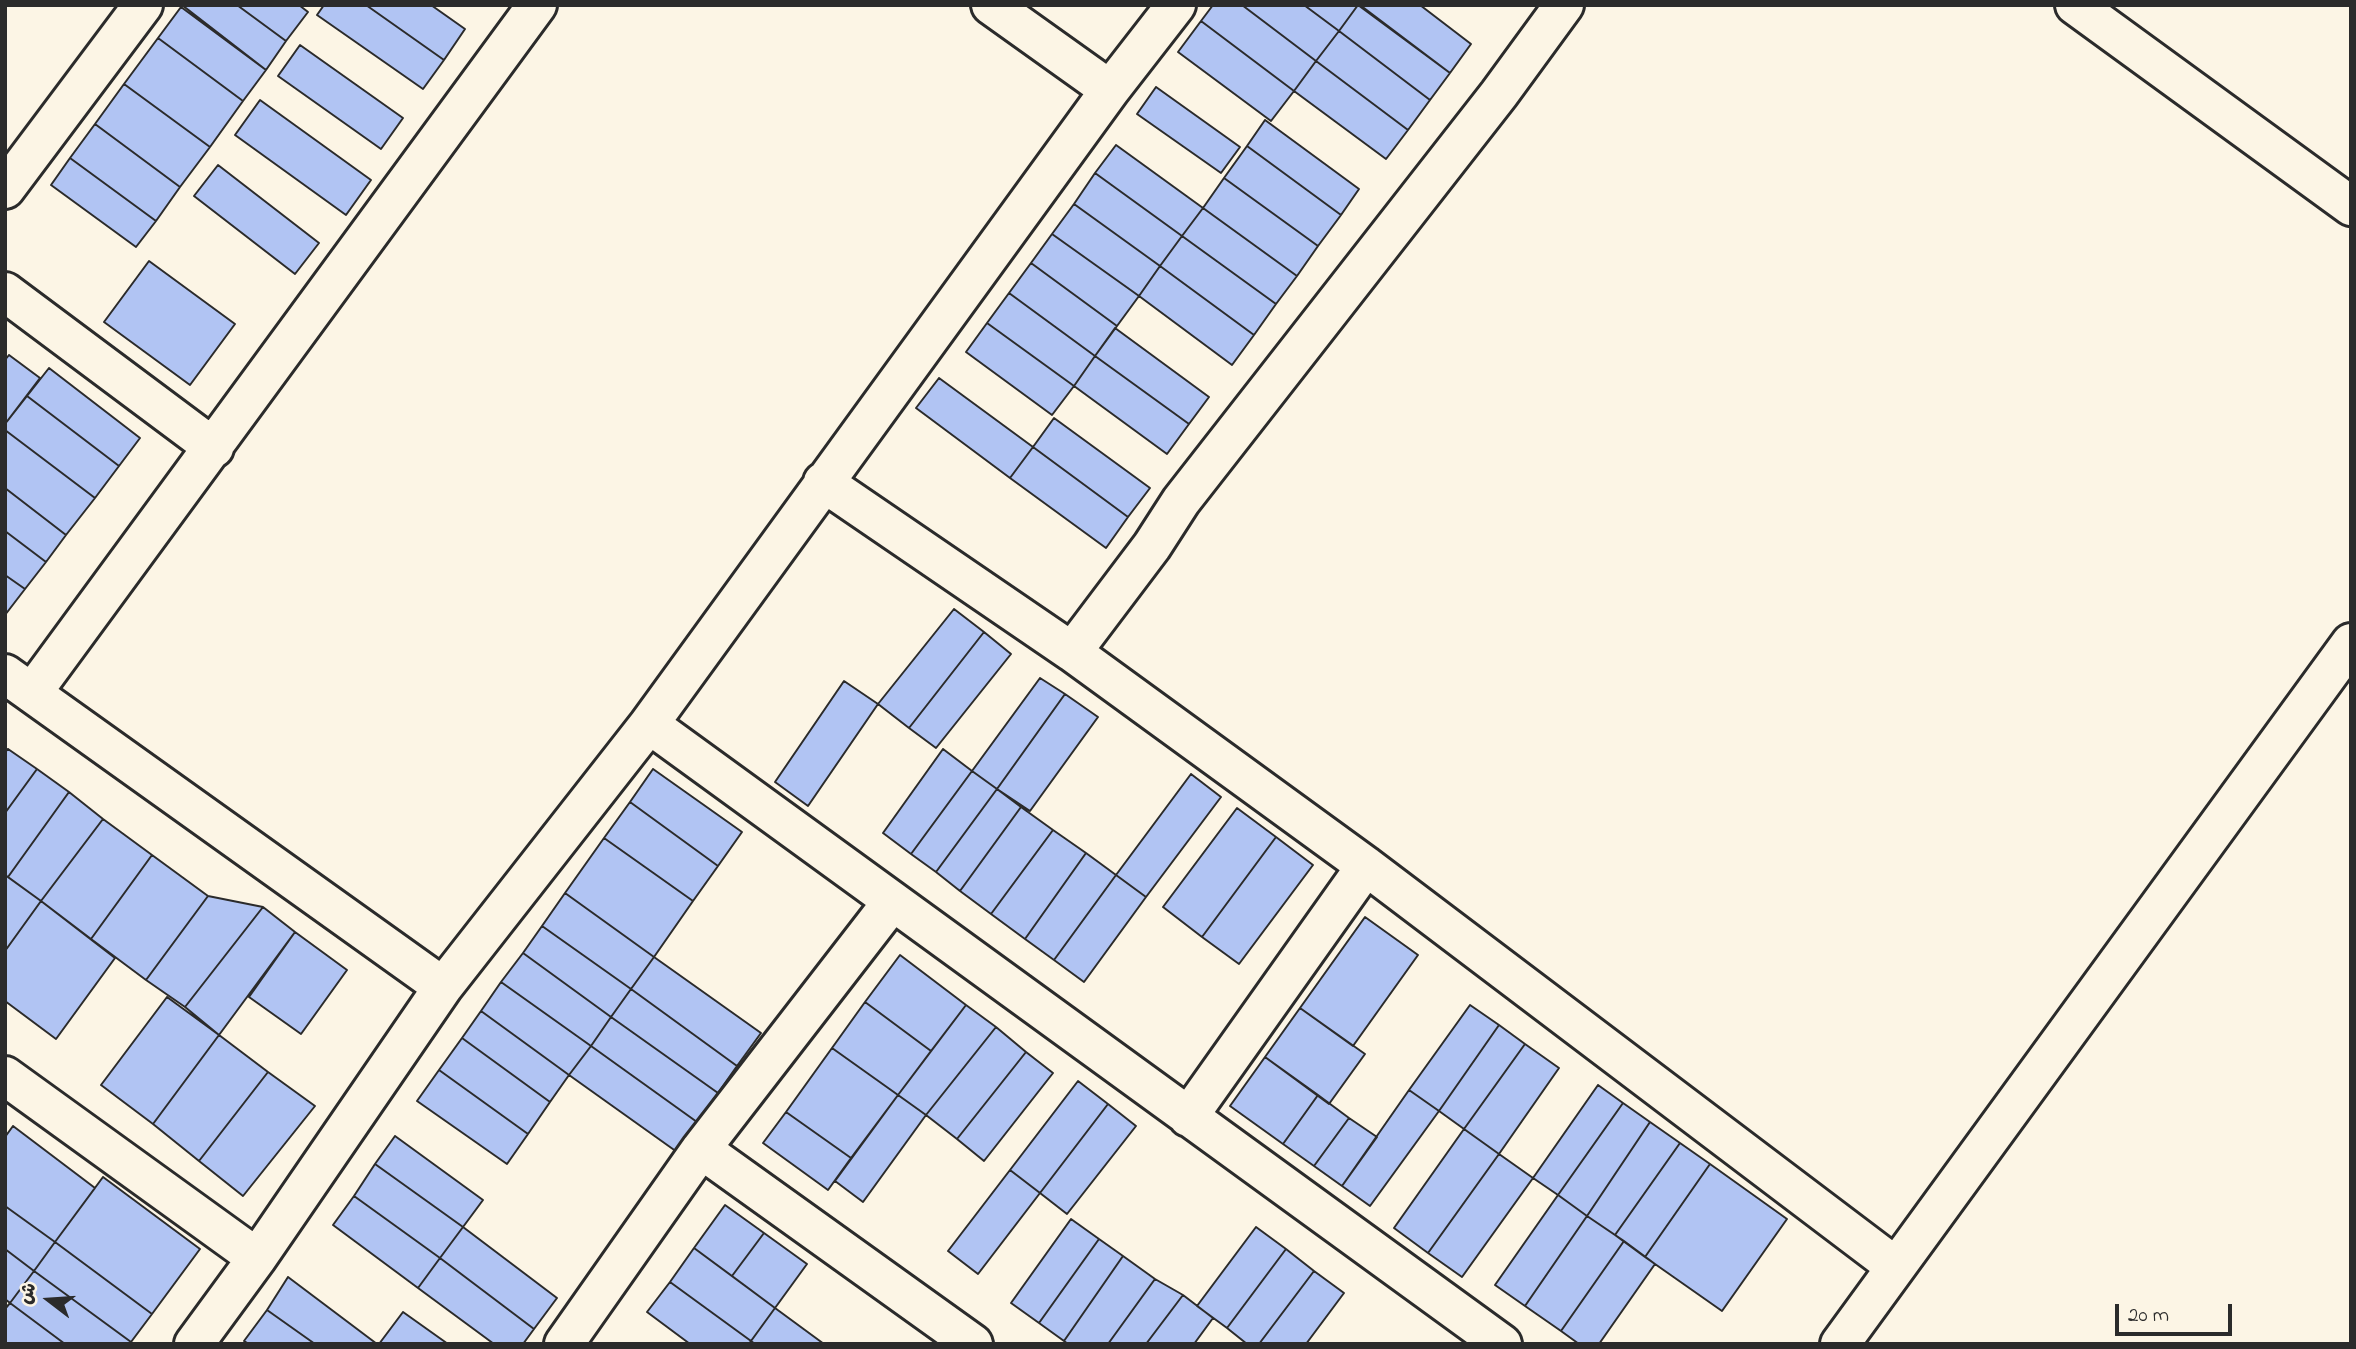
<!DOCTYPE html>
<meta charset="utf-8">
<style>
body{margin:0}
#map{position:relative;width:2356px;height:1349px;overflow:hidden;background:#fcf5e5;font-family:"Indie Flower","Playpen Sans Arabic",sans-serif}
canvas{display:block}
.frame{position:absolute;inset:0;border:7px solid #2b2b2b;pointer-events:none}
.north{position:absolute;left:14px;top:1265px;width:70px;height:70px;-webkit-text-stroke:5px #fcf5e5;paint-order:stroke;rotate:287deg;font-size:19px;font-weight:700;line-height:28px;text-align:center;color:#2b2b2b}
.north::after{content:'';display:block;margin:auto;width:24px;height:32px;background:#2b2b2b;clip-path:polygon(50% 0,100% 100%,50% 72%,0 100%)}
.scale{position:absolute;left:2115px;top:1304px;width:117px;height:32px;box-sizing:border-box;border:4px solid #2b2b2b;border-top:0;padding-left:9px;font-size:21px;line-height:24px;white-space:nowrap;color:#2b2b2b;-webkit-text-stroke:5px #fcf5e5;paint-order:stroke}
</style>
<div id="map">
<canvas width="2356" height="1349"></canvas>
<div class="frame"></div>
<div class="north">ش</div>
<div class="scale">20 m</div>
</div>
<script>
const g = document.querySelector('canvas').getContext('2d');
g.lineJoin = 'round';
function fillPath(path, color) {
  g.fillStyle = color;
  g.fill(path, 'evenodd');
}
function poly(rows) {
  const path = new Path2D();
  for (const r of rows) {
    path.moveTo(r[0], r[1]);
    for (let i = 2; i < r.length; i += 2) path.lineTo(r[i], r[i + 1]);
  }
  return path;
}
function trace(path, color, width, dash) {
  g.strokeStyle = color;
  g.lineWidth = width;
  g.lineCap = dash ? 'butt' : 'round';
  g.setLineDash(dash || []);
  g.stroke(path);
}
const building = poly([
 [182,5,237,5,286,41,266,70,182,5],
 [237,5,299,5,308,12,286,41,237,5],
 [324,5,366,5,444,60,423,89,317,15,324,5],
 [366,5,431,5,465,29,444,60,366,5],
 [1213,5,1242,5,1316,61,1294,91,1201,21,1213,5],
 [1242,5,1304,5,1339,31,1316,61,1242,5],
 [1304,5,1358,5,1339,31,1304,5],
 [1358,5,1450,73,1430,100,1339,31,1358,5],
 [1360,5,1420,5,1471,44,1450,73,1360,5],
 [181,7,266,70,243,101,158,38,181,7],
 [1201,21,1294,91,1271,121,1178,52,1201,21],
 [1339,31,1430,100,1408,130,1316,61,1339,31],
 [158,38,243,101,210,147,124,84,158,38],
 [300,45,403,118,381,149,278,76,300,45],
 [1316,61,1408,130,1386,159,1294,91,1316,61],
 [124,84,210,147,180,187,95,124,124,84],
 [1156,87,1240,147,1221,173,1137,114,1156,87],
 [260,100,371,180,346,215,235,135,260,100],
 [1265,120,1359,189,1341,215,1247,146,1265,120],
 [95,124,180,187,156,221,70,158,95,124],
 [1116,145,1203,208,1182,236,1095,173,1116,145],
 [1247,146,1341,215,1318,246,1224,178,1247,146],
 [70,158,156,221,136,247,51,185,70,158],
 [218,165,319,243,295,274,194,196,218,165],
 [1095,173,1182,236,1160,266,1074,204,1095,173],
 [1224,178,1318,246,1297,276,1203,208,1224,178],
 [1074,204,1160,266,1139,296,1052,234,1074,204],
 [1203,208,1297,276,1276,304,1182,236,1203,208],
 [1052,234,1139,296,1117,326,1031,263,1052,234],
 [1182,236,1276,304,1254,335,1160,266,1182,236],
 [149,261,235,324,190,385,104,322,149,261],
 [1031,263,1117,326,1095,356,1009,293,1031,263],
 [1160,266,1254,335,1232,365,1139,296,1160,266],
 [1009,293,1095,356,1074,386,987,323,1009,293],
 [987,323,1074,386,1052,415,966,352,987,323],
 [1115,328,1209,397,1189,424,1095,356,1115,328],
 [9,355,40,378,5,424,5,360,9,355],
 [1095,356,1189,424,1167,454,1074,386,1095,356],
 [49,368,140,438,119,466,27,396,49,368],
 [939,378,1033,447,1010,478,916,408,939,378],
 [27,396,119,466,95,498,5,430,5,424,27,396],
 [1054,418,1150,488,1128,517,1033,447,1054,418],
 [5,430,95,498,66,535,5,488,5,430],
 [1033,447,1128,517,1106,548,1010,478,1033,447],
 [5,488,66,535,46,562,5,531,5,488],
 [5,531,46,562,25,589,5,575,5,531],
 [5,575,25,589,5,615,5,575],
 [954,609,984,632,909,728,878,704,954,609],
 [984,632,1011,654,936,748,909,728,984,632],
 [1040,678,1065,694,997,789,972,771,1040,678],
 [844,681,878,704,808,806,775,782,844,681],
 [1065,694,1098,717,1030,811,997,789,1065,694],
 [8,749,37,769,5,813,5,752,8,749],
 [943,749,972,771,911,854,883,833,943,749],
 [37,769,69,792,8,877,5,875,5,813,37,769],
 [653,769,742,832,718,866,630,802,653,769],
 [972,771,997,789,936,872,911,854,972,771],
 [1191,774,1221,797,1146,897,1116,875,1191,774],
 [997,789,1021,807,960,891,936,872,997,789],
 [69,792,103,819,41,901,8,877,69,792],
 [630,802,718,866,693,901,604,838,630,802],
 [1021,807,1053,830,991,914,960,891,1021,807],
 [1237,808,1276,837,1202,937,1163,907,1237,808],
 [103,819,152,855,91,939,41,901,103,819],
 [1053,830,1086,853,1025,939,991,914,1053,830],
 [1276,837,1313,865,1239,964,1202,937,1276,837],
 [604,838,693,901,654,957,565,893,604,838],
 [1086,853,1116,875,1054,960,1025,939,1086,853],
 [152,855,208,896,146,980,91,939,152,855],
 [5,875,41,901,5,951,5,875],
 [1116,875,1146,897,1084,982,1054,960,1116,875],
 [565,893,654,957,631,989,542,926,565,893],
 [208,896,263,907,185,1007,146,980,208,896],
 [41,901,115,958,56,1039,5,1001,5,951,41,901],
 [263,907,295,932,219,1035,185,1007,263,907],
 [1365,917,1418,955,1353,1046,1300,1008,1365,917],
 [542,926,631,989,611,1017,523,953,542,926],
 [295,932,347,970,301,1034,249,997,295,932],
 [523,953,611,1017,591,1046,501,982,523,953],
 [900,955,966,1005,931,1051,865,1002,900,955],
 [654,957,761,1033,737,1066,631,989,654,957],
 [501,982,591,1046,569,1075,481,1011,501,982],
 [631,989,737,1066,718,1093,611,1017,631,989],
 [167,997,219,1035,153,1124,101,1085,167,997],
 [865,1002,931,1051,898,1095,832,1048,865,1002],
 [966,1005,996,1027,926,1115,898,1095,966,1005],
 [1470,1005,1499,1025,1439,1111,1409,1090,1470,1005],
 [1300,1008,1365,1054,1329,1104,1265,1057,1300,1008],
 [481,1011,569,1075,550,1102,462,1038,481,1011],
 [611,1017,718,1093,697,1122,591,1046,611,1017],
 [1499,1025,1525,1044,1464,1129,1439,1111,1499,1025],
 [996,1027,1026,1052,957,1139,926,1115,996,1027],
 [219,1035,268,1072,199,1161,153,1124,219,1035],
 [462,1038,550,1102,528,1134,439,1070,462,1038],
 [1525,1044,1559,1068,1499,1154,1464,1129,1525,1044],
 [591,1046,697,1122,677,1152,569,1075,591,1046],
 [832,1048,898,1095,851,1158,786,1112,832,1048],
 [1026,1052,1053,1073,984,1161,957,1139,1026,1052],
 [1265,1057,1318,1095,1283,1144,1230,1106,1265,1057],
 [439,1070,528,1134,507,1164,417,1101,439,1070],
 [268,1072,315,1106,243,1196,199,1161,268,1072],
 [1078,1081,1108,1104,1040,1193,1010,1170,1078,1081],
 [1598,1085,1623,1103,1558,1195,1533,1178,1598,1085],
 [1409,1090,1439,1111,1370,1206,1342,1186,1409,1090],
 [898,1095,926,1115,863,1202,835,1181,898,1095],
 [1318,1095,1349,1118,1314,1166,1283,1144,1318,1095],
 [1623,1103,1650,1122,1587,1216,1558,1195,1623,1103],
 [1108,1104,1136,1126,1067,1214,1040,1193,1108,1104],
 [786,1112,851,1158,828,1190,763,1143,786,1112],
 [1349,1118,1377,1137,1342,1186,1314,1166,1349,1118],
 [1650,1122,1680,1143,1615,1235,1587,1216,1650,1122],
 [13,1126,95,1188,55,1242,5,1206,5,1137,13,1126],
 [1464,1129,1499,1154,1428,1253,1394,1228,1464,1129],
 [395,1136,483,1200,463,1227,375,1164,395,1136],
 [1680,1143,1710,1164,1645,1257,1615,1235,1680,1143],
 [1499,1154,1533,1178,1462,1277,1428,1253,1499,1154],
 [375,1164,463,1227,440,1258,354,1196,375,1164],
 [1710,1164,1787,1219,1722,1311,1645,1257,1710,1164],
 [1010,1170,1040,1193,978,1274,948,1251,1010,1170],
 [103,1177,200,1249,152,1314,55,1242,103,1177],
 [1558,1195,1587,1216,1525,1306,1495,1285,1558,1195],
 [354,1196,440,1258,418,1288,333,1225,354,1196],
 [725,1205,764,1233,732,1276,694,1248,725,1205],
 [5,1206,55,1242,34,1271,5,1249,5,1206],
 [1587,1216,1624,1241,1561,1331,1525,1306,1587,1216],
 [1071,1219,1099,1239,1039,1323,1011,1303,1071,1219],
 [463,1227,557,1298,534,1329,440,1258,463,1227],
 [1256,1227,1286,1249,1227,1328,1197,1306,1256,1227],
 [764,1233,807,1264,775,1308,732,1276,764,1233],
 [1099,1239,1123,1256,1064,1341,1039,1323,1099,1239],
 [1624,1241,1655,1264,1599,1344,1579,1344,1561,1331,1624,1241],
 [55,1242,152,1314,131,1342,34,1271,55,1242],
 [694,1248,775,1308,751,1341,670,1282,694,1248],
 [5,1249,34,1271,10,1303,5,1299,5,1249],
 [1286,1249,1314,1271,1259,1344,1247,1344,1227,1328,1286,1249],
 [1123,1256,1155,1279,1108,1344,1068,1344,1064,1341,1123,1256],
 [440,1258,534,1329,523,1344,494,1344,418,1288,440,1258],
 [34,1271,131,1342,130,1344,65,1344,10,1303,34,1271],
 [1314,1271,1344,1293,1306,1344,1259,1344,1314,1271],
 [288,1277,377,1344,315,1344,267,1310,288,1277],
 [1155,1279,1183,1295,1146,1344,1108,1344,1155,1279],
 [670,1282,751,1341,749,1344,690,1344,647,1312,670,1282],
 [1183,1295,1213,1318,1194,1344,1146,1344,1183,1295],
 [10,1303,65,1344,5,1344,5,1309,10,1303],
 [775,1308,824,1344,755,1344,751,1341,775,1308],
 [267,1310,315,1344,249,1344,244,1341,267,1310],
 [403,1312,448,1344,379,1344,403,1312]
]);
fillPath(building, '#b1c4f3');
trace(building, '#2b2b2b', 2);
const minor = poly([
 [991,5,1110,90],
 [2075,5,2351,206],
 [5,189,143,5],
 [5,292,214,448],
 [823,482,1072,652,1366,866,1896,1267],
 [1072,652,1152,546,1181,501,1499,94,1564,5],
 [5,674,443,987],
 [32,693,537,5],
 [649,724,1502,1344],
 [5,1076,257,1258],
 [1188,1117,1366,866],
 [701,1149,973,1344],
 [194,1344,257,1258,443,987,649,724,1110,90,1176,5],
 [564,1344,701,1149,892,902],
 [1840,1344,2351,643]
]);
trace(minor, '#2b2b2b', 44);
trace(minor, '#fcf5e5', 38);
</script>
